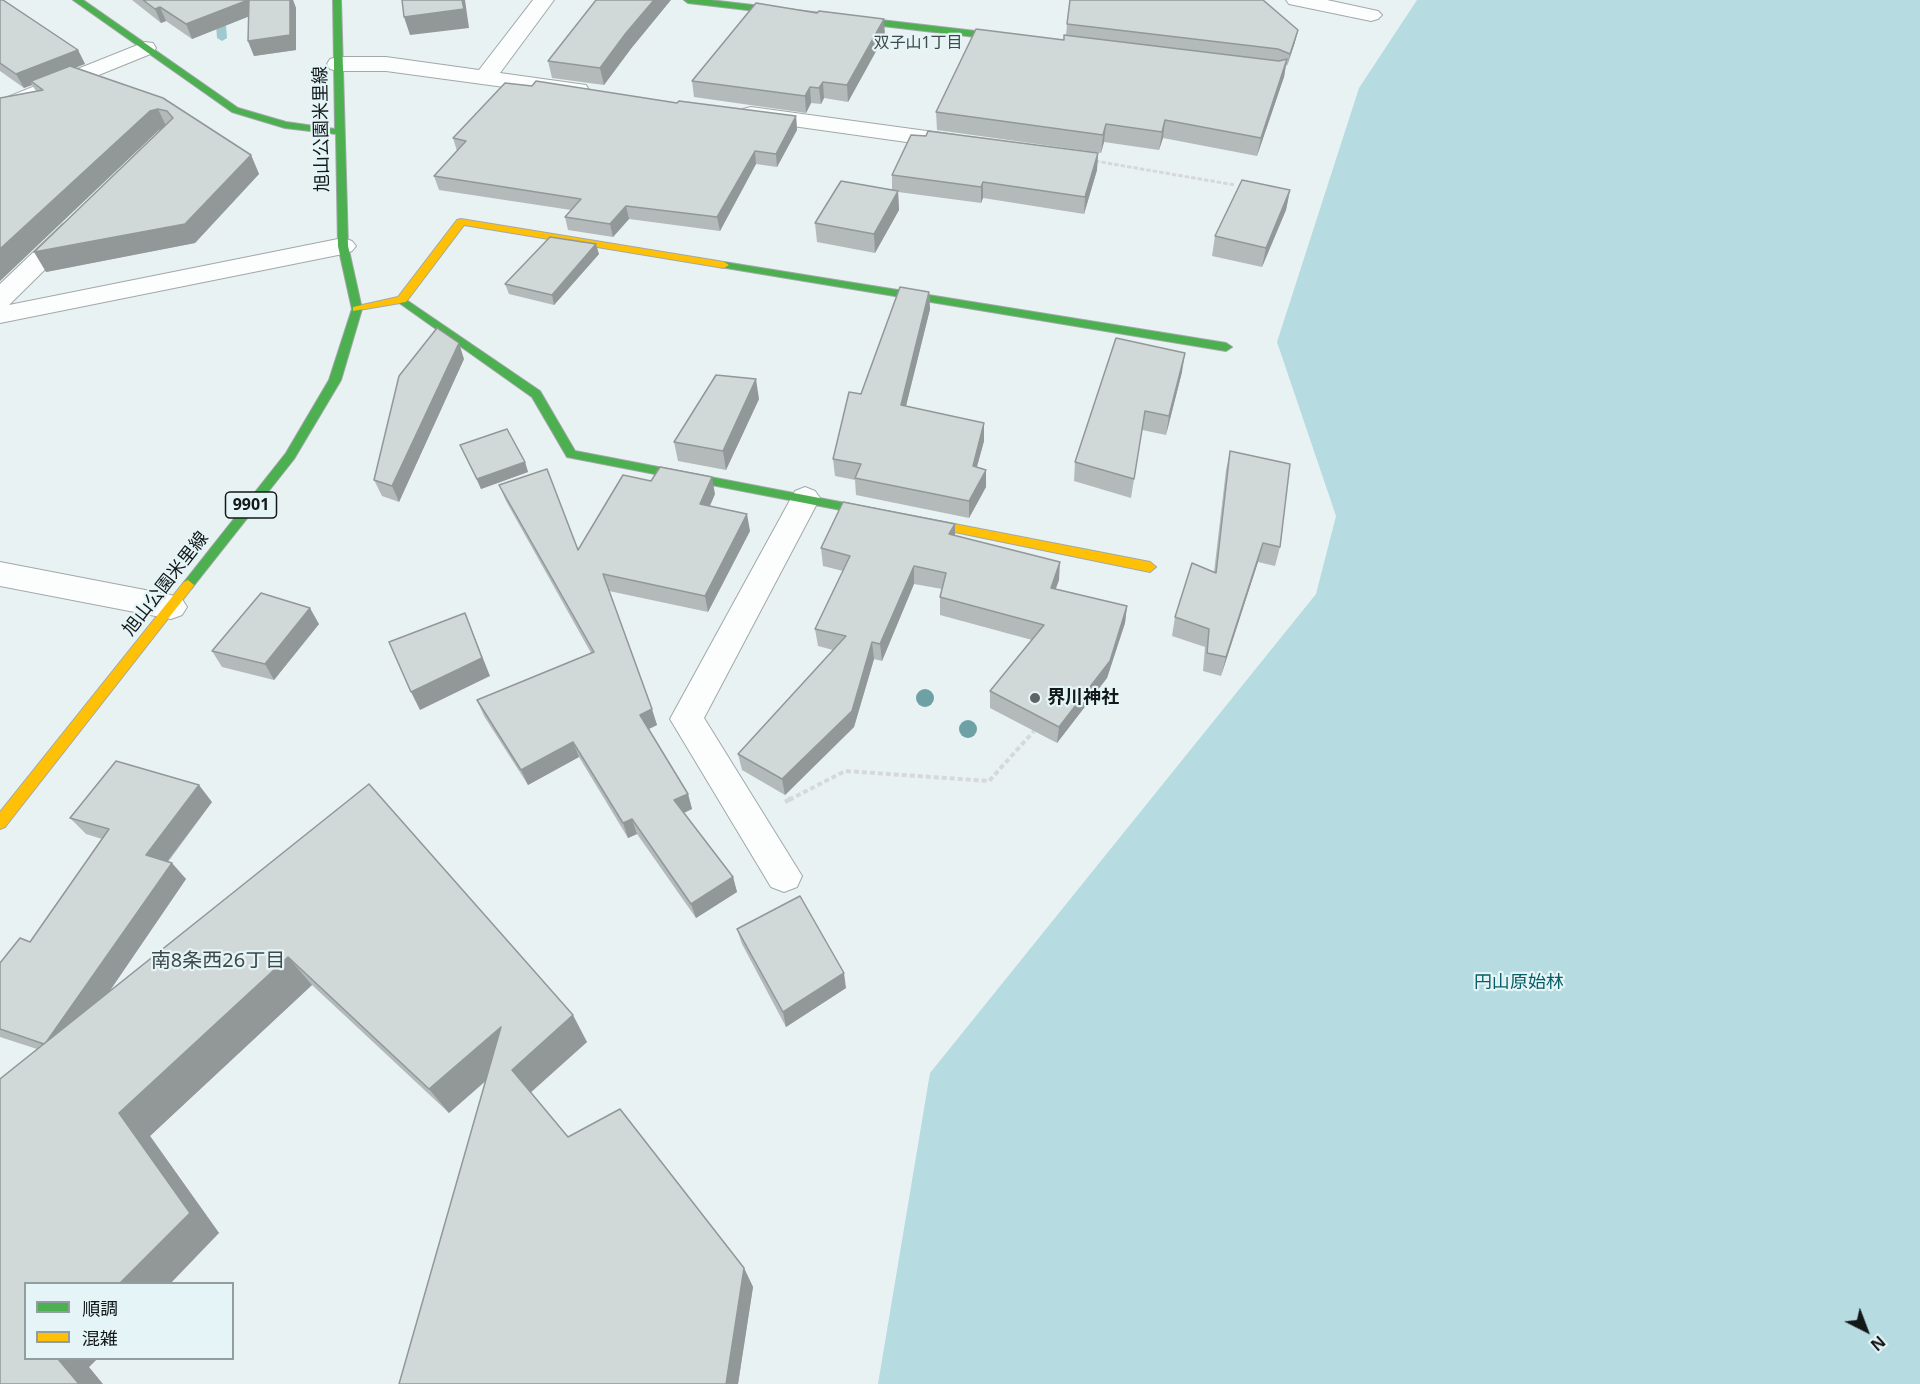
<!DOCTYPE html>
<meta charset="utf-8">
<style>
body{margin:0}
#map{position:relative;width:1920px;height:1384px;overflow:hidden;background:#e9f2f3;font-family:"Noto Sans","Noto Sans JP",sans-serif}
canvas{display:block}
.legend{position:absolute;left:24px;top:1282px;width:210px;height:78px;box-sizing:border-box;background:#e5f5f7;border:2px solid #919d9e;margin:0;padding:8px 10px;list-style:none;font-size:18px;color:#131819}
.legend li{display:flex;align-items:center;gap:12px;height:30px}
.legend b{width:30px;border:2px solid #919d9e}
.north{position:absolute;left:1836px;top:1300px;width:60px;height:60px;-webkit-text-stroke:4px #e5f5f7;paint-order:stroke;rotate:138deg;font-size:16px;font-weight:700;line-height:24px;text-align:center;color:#131819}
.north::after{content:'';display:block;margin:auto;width:21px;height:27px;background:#131819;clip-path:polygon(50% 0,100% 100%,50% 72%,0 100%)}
</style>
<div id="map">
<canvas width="1920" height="1384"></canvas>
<ul class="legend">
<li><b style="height:8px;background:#4caf50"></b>順調</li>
<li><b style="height:8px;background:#ffc107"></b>混雑</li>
</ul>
<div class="north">N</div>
</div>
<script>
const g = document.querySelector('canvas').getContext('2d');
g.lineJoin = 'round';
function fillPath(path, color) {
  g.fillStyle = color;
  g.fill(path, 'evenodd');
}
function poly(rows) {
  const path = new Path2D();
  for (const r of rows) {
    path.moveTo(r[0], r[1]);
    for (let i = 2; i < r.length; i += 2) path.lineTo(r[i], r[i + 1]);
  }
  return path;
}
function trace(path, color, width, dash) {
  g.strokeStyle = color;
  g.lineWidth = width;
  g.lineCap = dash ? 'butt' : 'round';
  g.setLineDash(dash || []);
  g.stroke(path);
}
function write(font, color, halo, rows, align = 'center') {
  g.font = font + ' "Noto Sans","Noto Sans JP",sans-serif';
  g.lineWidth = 4.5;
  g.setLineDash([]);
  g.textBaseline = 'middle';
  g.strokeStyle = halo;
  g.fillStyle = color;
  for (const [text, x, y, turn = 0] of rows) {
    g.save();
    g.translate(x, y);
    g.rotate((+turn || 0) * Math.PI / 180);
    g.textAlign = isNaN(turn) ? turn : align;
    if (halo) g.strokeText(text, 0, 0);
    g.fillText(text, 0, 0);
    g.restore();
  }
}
fillPath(poly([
 [1417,0,1920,0,1920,1384,878,1384,930,1073,1316,594,1336,516,1277,342,1359,88]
]), '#b6dbe0');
fillPath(poly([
 [214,0,224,0,227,38,222,41,217,38,214,0]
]), '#9dc9cf');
const street = poly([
 [533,0,554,0,500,73,586,85,589,90,586,95,578,97,386,71,338,71,330,69,327,64,330,59,338,57,386,57,479,70,533,0],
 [1286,0,1327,0,1378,11,1382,15,1378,19,1371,21,1289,4,1286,0],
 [145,42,153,43,156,48,153,53,0,115,0,100,145,42],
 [751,107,956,135,964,137,968,142,964,147,956,149,743,119,740,114,743,109,751,107],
 [72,222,81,224,84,229,81,234,9,305,343,238,352,241,356,246,352,251,343,254,0,323,0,284,63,224,72,222],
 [805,487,815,491,820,498,704,718,802,876,797,887,784,892,771,887,670,719,795,491,805,487],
 [0,562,171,595,182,599,187,607,182,615,171,619,0,586,0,562]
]);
const fast = poly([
 [73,0,83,0,238,108,286,122,335,129,333,0,341,0,348,246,362,309,341,380,294,459,192,588,188,590,182,585,184,582,286,453,329,380,352,309,338,246,336,134,285,128,232,112,73,0],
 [684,0,710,0,1018,36,1022,39,1018,42,688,3,684,0],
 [724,262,1226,343,1232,347,1226,351,720,267,719,265,724,262],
 [402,297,540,391,575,451,939,521,945,525,939,529,567,457,532,397,398,302,398,298,402,297]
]);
const slow = poly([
 [461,219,724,262,729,265,724,268,464,225,406,302,353,311,353,307,398,297,457,220,461,219],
 [939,521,1150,562,1156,567,1150,572,935,528,933,525,939,521],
 [188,580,194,585,192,588,5,827,0,829,0,812,184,582,188,580]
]);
trace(street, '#a2a8a9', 2);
trace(fast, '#a2a8a9', 2);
trace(slow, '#a2a8a9', 2);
trace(poly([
 [1095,161,1235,185]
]), '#d6d9da', 3, [4.5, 2]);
trace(poly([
 [789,800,845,771,989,781,1034,731]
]), '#d6d9da', 4, [5, 3]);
trace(poly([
 [785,802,792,798]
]), '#d6d9da', 4.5, [8, 4]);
fillPath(street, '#fcfdfd');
fillPath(fast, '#4caf50');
fillPath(slow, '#ffc107');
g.fillStyle = '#6da1a6';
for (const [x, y] of [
 [925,698],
 [968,729]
]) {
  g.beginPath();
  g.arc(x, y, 9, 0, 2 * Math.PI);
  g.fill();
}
fillPath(poly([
 [0,0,78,50,85,64,75,67,163,98,251,155,259,174,195,243,46,272,161,129,159,130,0,281,0,98,36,91,32,85,24,88,0,71],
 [132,0,293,0,296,8,296,50,254,56,248,41,249,16,192,39,166,21,161,23],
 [1067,24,1295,42,1287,66,1286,65,1284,77,1257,156,1163,138,1159,150,1104,142,1101,153,937,130,936,112,1064,40,1066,36],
 [885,35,848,102,824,98,821,104,811,103,806,113,694,97,692,81],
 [630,50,604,85,552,78,548,61],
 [677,103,796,116,797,130,777,167,756,164,720,231,629,219,613,237,568,230,565,217,571,210,439,190,434,176,457,151,453,138],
 [1098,153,1097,170,1084,214,983,198,981,203,898,192,899,210,875,253,817,242,815,223,892,190,892,175],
 [1290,190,1286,210,1262,267,1212,256,1215,236],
 [599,254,554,305,509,294,505,284],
 [929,292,930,309,906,406,984,441,977,467,986,487,969,518,856,495,855,480,835,476,833,459,861,394],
 [464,359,399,502,382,496,374,480],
 [1182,372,1166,435,1142,430,1131,498,1074,481,1075,462],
 [759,399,726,470,678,461,674,442],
 [460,445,525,462,528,472,481,489,464,454],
 [1230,451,1280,547,1275,566,1258,562,1221,676,1203,671,1205,647,1172,636,1175,617,1214,572,1226,470],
 [499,485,578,550,715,494,710,506,750,531,708,612,609,591,657,725,648,729,688,794,692,809,684,813,733,877,737,892,696,918,637,834,628,838,579,757,528,785,484,716,477,700,591,653,506,501],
 [955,536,1059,580,1055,589,1127,606,1125,623,1107,678,1057,743,990,708,990,691,1032,640,940,615,940,597,942,589,914,584,882,661,874,659,854,727,785,795,742,770,738,754,833,650,818,646,815,629,843,571,823,566,821,548],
 [319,624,274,680,222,667,212,651],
 [369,784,587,1042,530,1092,568,1137,744,1268,753,1287,738,1384,399,1384,486,1081,449,1113,312,985,150,1136,219,1233,26,1359,97,1359,89,1367,0,1384,37,1049,0,1037,0,963,30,942,102,839,86,834,70,818,212,802,168,862,186,879,109,992],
 [737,929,846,988,786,1027,742,944]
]), '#b4baba');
fillPath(poly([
 [248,0,249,0,255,14,192,39,186,24],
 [290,0,293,0,296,8,296,50,254,56,248,41],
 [462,0,465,0,469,28,410,35,404,17],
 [654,0,671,0,630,50,604,85,600,68,626,33],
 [160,7,166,21,161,23,155,9],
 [884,19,885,35,848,102,847,85],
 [1298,30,1295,42,1287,66,1290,54],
 [78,50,85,64,34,84,31,81,32,85,24,88,16,74],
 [1287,59,1284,77,1257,156,1261,138],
 [823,82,824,98,821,104,819,88],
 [810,87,811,103,806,113,805,96],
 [158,109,167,128,159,130,0,281,0,249,150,111],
 [796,116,797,130,777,167,776,154],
 [1165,120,1163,138,1159,150,1162,132],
 [1106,124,1104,142,1101,153,1103,135],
 [755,151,756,164,720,231,717,217],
 [1098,153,1097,170,1084,214,1085,197],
 [251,155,259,174,195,243,46,272,34,252],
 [983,182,983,198,981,203,981,187],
 [1290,190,1286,210,1262,267,1266,248],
 [898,191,899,210,875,253,874,234],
 [626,206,629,219,613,237,610,224],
 [596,244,599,254,554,305,552,295],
 [929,292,930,309,902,422,901,405],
 [459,343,464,359,399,502,392,486],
 [1185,353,1182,372,1166,435,1169,416],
 [756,379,759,399,726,470,723,451],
 [984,423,984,441,972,484,973,466],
 [525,462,528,472,481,489,477,479],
 [986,470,986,487,969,518,969,501],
 [712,477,715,494,703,521,700,504],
 [747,514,750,531,708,612,705,596],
 [955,524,955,542,949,534],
 [1263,543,1258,562,1221,676,1226,657],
 [1060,562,1059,580,1050,605,1051,588],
 [914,566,914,584,882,661,880,644],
 [1127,606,1125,623,1107,678,1057,743,1059,727],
 [310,608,319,624,274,680,265,664],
 [465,613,490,676,420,710,411,692],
 [872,642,874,659,854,727,785,795,782,779],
 [652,709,657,725,645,731,640,715],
 [573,742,579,757,528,785,521,770],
 [199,785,212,802,160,871,146,855],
 [688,794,692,809,679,815,674,800],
 [632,819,637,834,628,838,623,823],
 [172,863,186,879,64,1058,45,1044],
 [733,877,737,892,696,918,691,904],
 [288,957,312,985,150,1136,219,1233,170,1284,119,1284,119,1113],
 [844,973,846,988,786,1027,783,1012],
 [573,1015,587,1042,528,1095,512,1070],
 [501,1027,517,1053,449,1113,429,1089],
 [744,1268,753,1287,738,1384,726,1384],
 [58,1359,97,1359,89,1367,103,1384,79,1384]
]), '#929797');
const building = poly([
 [0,0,3,0,78,50,16,74,0,63,0,0],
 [143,0,248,0,186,24,160,7,155,9,143,0],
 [249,0,290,0,290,35,248,41,249,0],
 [402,0,462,0,464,9,404,17,402,0],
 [596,0,654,0,626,33,600,68,548,61,596,0],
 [1070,0,1263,0,1298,30,1290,54,1278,49,1067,24,1070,0],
 [756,3,817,13,819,11,884,19,847,85,823,82,819,88,810,87,805,96,692,81,756,3],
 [976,29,1064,40,1064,35,1279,61,1287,59,1261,138,1165,120,1162,132,1106,124,1103,135,936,112,976,29],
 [70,66,163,98,251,155,185,224,34,252,173,118,167,111,158,109,150,111,0,249,0,98,43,90,31,81,70,66],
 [536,81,677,103,679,101,796,116,776,154,755,151,717,217,626,206,610,224,565,217,581,199,434,176,466,141,453,138,505,83,532,86,536,81],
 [928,131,1098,153,1085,197,983,182,981,187,892,175,911,135,926,136,928,131],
 [1242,180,1290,190,1266,248,1215,236,1242,180],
 [841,181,898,191,874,234,815,223,841,181],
 [550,237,596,244,552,295,505,284,550,237],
 [900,287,929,292,901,405,984,423,973,466,986,470,969,501,855,478,861,464,833,459,849,392,861,394,900,287],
 [437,328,459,343,392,486,374,480,399,376,437,328],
 [1116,338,1185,353,1169,416,1145,411,1134,479,1075,462,1116,338],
 [716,375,756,379,723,451,674,442,716,375],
 [507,429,525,462,477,479,460,445,507,429],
 [1230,451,1290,464,1280,547,1263,543,1226,657,1207,653,1209,629,1175,617,1192,563,1216,573,1230,451],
 [660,467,712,477,700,504,747,514,705,596,603,574,652,709,640,715,688,794,674,800,733,877,691,904,632,819,623,823,573,742,521,770,477,700,594,652,499,485,547,469,578,550,623,475,651,481,660,467],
 [843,502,955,524,949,534,1060,562,1051,588,1127,606,1110,661,1059,727,990,691,1044,625,940,597,946,573,914,566,880,644,872,642,852,711,782,779,738,754,846,636,815,629,850,556,821,548,843,502],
 [261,593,310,608,265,664,212,651,261,593],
 [465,613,482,658,411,692,389,642,465,613],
 [116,761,199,785,146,855,172,863,47,1041,44,1044,0,1029,0,963,20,938,30,942,109,829,70,818,116,761],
 [369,784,573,1015,512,1070,568,1137,620,1109,744,1268,726,1384,399,1384,501,1027,429,1089,288,957,119,1113,190,1213,119,1284,26,1284,26,1359,58,1359,79,1384,0,1384,0,1079,369,784],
 [800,896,844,973,783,1012,737,929,800,896]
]);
fillPath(building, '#d1d8d8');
trace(building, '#929797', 1.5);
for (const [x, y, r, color] of [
 [1035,698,6,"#5e6465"]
]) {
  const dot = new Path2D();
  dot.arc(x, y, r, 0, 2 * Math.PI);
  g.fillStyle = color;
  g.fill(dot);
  trace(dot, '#e5f5f7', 2);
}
write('16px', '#3d494b', '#e5f5f7', [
 ["双子山1丁目",918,43]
]);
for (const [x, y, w] of [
 [251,505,51]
]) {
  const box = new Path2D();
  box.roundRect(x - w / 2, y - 13, w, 26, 4.5);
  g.fillStyle = '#e5f5f7';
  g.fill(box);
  trace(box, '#131819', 1.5);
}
write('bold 16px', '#131819', null, [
 ["9901",251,505]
]);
write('18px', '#131819', '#e5f5f7', [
 ["旭山公園米里線",322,129,-91],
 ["旭山公園米里線",166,584,-52]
]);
write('bold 18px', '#131819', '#e5f5f7', [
 ["界川神社",1047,698]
], 'left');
write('18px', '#075e67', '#e5f5f7', [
 ["円山原始林",1519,983]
]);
write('20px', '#3d494b', '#e5f5f7', [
 ["南8条西26丁目",218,961]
]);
</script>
